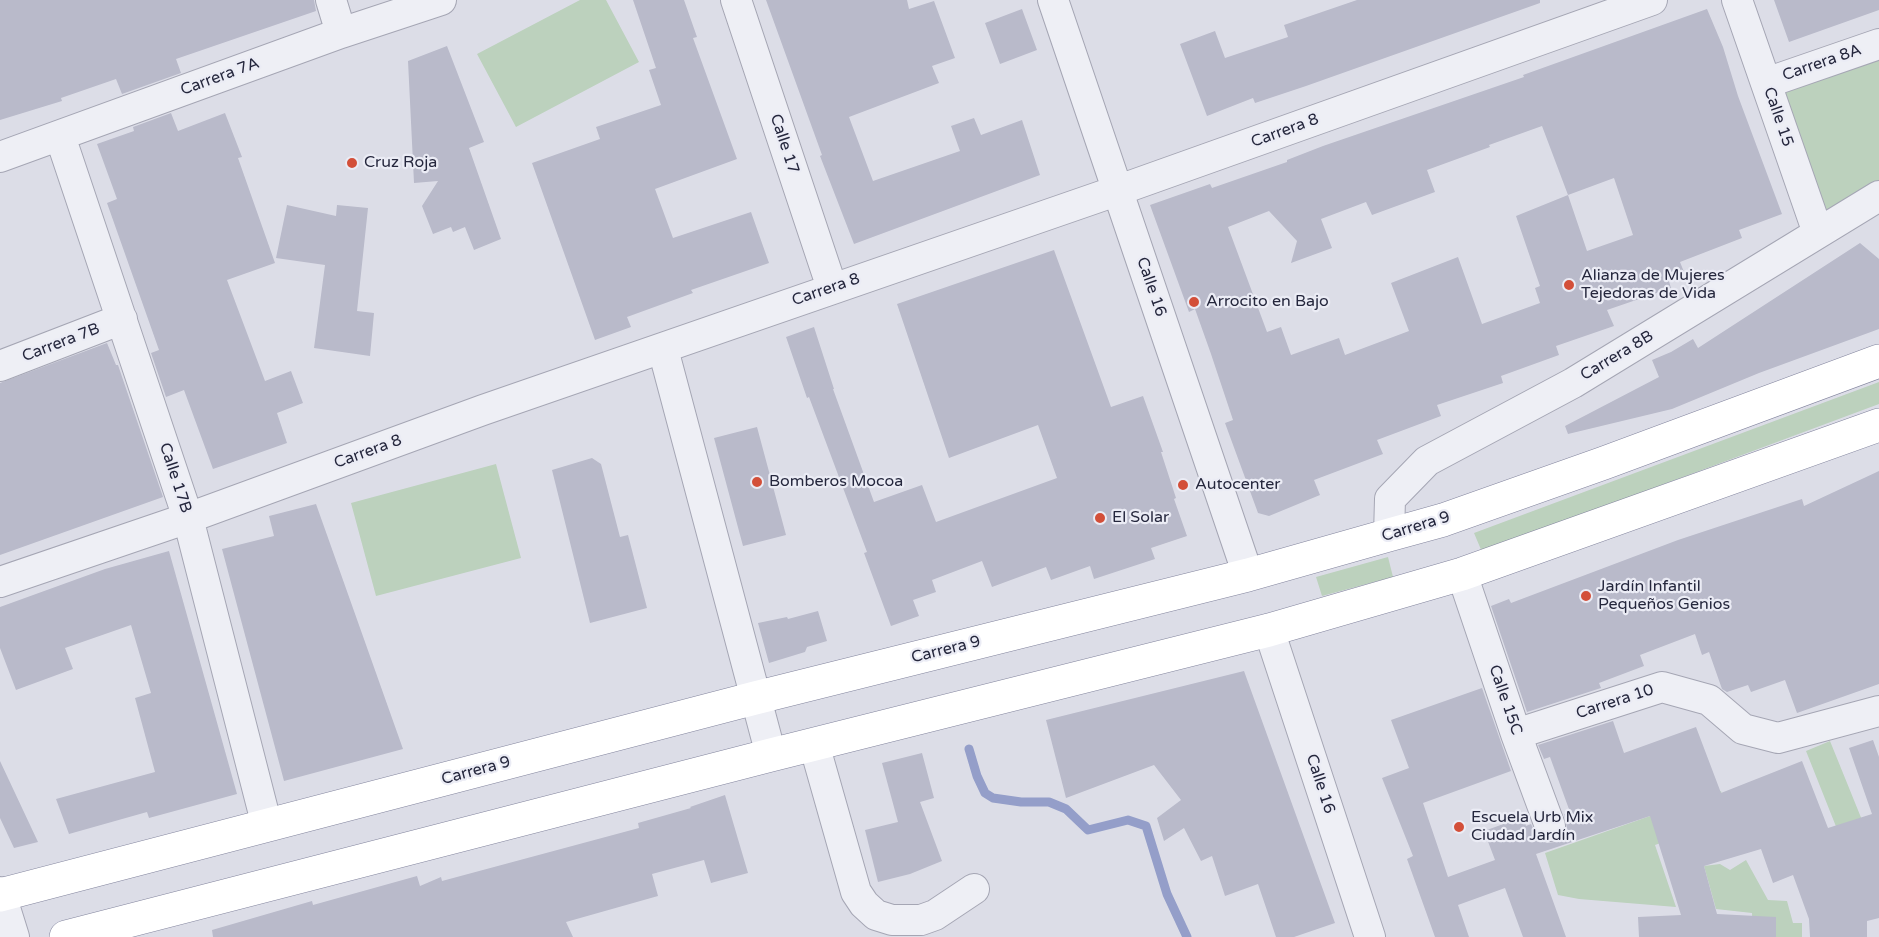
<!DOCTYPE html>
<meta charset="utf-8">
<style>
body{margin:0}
canvas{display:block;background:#dcdde7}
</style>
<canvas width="1879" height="937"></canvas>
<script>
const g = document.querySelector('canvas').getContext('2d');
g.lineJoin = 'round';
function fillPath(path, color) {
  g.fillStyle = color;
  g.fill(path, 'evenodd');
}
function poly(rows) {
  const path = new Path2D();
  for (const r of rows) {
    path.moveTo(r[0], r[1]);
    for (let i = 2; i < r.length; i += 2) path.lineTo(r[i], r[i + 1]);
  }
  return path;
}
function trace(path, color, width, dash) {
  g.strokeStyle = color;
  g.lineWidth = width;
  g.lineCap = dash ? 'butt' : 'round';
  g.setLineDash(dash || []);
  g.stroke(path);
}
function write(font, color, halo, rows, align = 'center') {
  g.font = font + ' "Varela Round",sans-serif';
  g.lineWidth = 4.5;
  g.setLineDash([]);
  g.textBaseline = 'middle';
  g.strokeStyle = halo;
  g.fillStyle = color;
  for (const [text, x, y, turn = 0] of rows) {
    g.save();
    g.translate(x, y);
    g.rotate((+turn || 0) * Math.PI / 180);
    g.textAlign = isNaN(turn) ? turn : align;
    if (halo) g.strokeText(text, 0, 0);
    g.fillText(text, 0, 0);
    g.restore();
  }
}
fillPath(poly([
 [580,0,606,0,639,62,516,127,477,54],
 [1879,47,1879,188,1821,226,1772,85],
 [1879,382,1879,404,1482,552,1474,533],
 [496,464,521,558,376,596,351,503],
 [1388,557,1393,577,1322,596,1316,577],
 [1830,741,1862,820,1837,829,1806,751],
 [1721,791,1729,819,1655,845,1676,907,1579,899,1558,895,1545,853],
 [1746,860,1768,900,1787,901,1793,923,1802,923,1802,937,1753,937,1752,913,1716,909,1704,866,1720,864,1730,870]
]), '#bcd1bd');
trace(poly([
 [969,749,977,776,985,793,993,798,1021,802,1049,802,1066,809,1088,830,1128,820,1146,826,1167,894,1187,937]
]), '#949ec9', 9);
fillPath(poly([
 [0,0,314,0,316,11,176,59,181,73,122,94,116,79,61,98,62,101,0,120],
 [633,0,684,0,697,37,693,38,737,159,655,189,673,238,751,212,769,263,691,290,693,293,627,317,631,327,595,340,532,163,600,139,596,127,661,105,649,70,656,68],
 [766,0,907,0,909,9,934,1,955,58,932,66,939,83,849,117,873,181,960,151,951,126,974,118,981,135,1022,120,1040,175,854,244,820,156,822,155],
 [1357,0,1540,0,1540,3,1306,86,1255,103,1253,98,1207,116,1180,44,1215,31,1225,58,1288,37,1284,25],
 [1774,0,1879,0,1879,10,1789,42],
 [1022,9,1037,50,1000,64,985,23],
 [1707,9,1723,47,1738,96,1782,214,1739,230,1742,238,1680,262,1684,272,1668,278,1671,288,1607,310,1614,326,1556,346,1559,355,1501,376,1503,383,1437,405,1441,416,1377,440,1383,454,1314,480,1320,495,1269,516,1258,513,1225,423,1233,420,1211,354,1195,309,1189,312,1150,205,1210,184,1212,188,1287,162,1287,160,1323,146,1524,77,1523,75],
 [1542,126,1568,195,1516,216,1540,286,1535,288,1540,303,1482,324,1458,257,1391,283,1409,331,1345,355,1339,338,1291,355,1281,327,1267,332,1228,227,1269,211,1297,241,1291,263,1332,248,1321,219,1366,202,1372,215,1435,192,1427,170,1490,147,1489,145],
 [1614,178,1633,235,1587,251,1568,195],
 [447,46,484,142,469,148,501,239,474,250,465,227,453,232,451,227,433,234,422,206,438,181,414,183,408,61],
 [171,113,178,131,225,113,242,157,238,158,275,263,227,280,265,381,291,371,303,403,277,413,287,443,213,469,184,390,166,397,151,353,159,350,107,203,117,199,97,144,134,131,133,127],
 [287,205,336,216,337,205,368,208,357,311,374,313,370,356,314,348,325,265,276,258],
 [1860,243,1879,259,1879,329,1759,373,1672,409,1568,434,1565,426,1659,377,1652,360,1671,352,1693,339,1698,348],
 [1054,250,1111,407,1143,396,1163,452,1161,452,1176,498,1174,499,1187,536,1151,548,1155,559,1094,579,1090,566,1051,580,1046,567,992,587,982,561,932,580,936,592,913,600,919,616,891,626,864,553,867,552,809,397,807,398,786,337,814,327,834,389,833,389,874,502,922,485,936,522,1057,478,1038,425,949,458,897,304],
 [107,343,116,365,118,365,163,497,0,555,0,383],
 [757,427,786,535,743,546,714,438],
 [592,458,601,464,620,537,628,535,647,608,590,623,552,470],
 [1879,471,1879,684,1797,713,1785,680,1751,692,1748,685,1727,692,1722,689,1709,652,1702,655,1695,634,1640,655,1644,666,1599,683,1601,688,1527,712,1491,606,1509,599,1511,603,1678,540,1802,499,1804,506],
 [316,504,403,749,284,781,222,549,274,536,269,516],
 [169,551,237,794,149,818,147,812,69,834,56,799,155,772,135,698,151,693,131,625,65,648,73,669,16,690,0,648,0,607,105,569],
 [818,611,827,641,807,647,805,652,769,663,758,623,787,617,788,619],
 [1244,671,1335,923,1294,937,1276,937,1258,884,1225,896,1212,856,1201,861,1184,828,1164,841,1157,818,1181,800,1154,765,1066,798,1046,720],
 [1482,688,1511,771,1423,803,1448,877,1495,860,1484,831,1523,817,1526,826,1531,824,1539,840,1547,843,1555,842,1564,837,1567,828,1564,814,1570,812,1550,757,1544,759,1538,745,1613,721,1624,753,1696,727,1721,793,1802,761,1828,828,1872,814,1849,748,1873,740,1879,757,1879,918,1867,921,1867,937,1810,937,1809,919,1793,875,1773,883,1761,849,1704,866,1717,914,1776,917,1776,937,1639,937,1638,917,1681,915,1650,816,1536,854,1566,937,1523,937,1505,888,1458,905,1469,937,1435,937,1407,859,1413,856,1382,778,1409,768,1391,720],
 [922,753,934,798,920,802,942,861,910,874,878,882,865,830,898,822,882,763],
 [0,761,38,842,14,848,0,818],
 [725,795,748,873,711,883,704,860,652,874,658,896,566,922,573,937,213,937,212,930,312,901,313,905,417,876,420,886,441,877,442,881,639,828,638,823,691,808,690,807]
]), '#b9baca');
const minor = poly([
 [331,0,341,33],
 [736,0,832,288],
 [1053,0,1248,575],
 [1737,0,1818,233],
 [1766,83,1879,44],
 [60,136,188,518,267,826],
 [0,157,341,33,441,0],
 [663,349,771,755],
 [0,366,122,319],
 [1389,535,1390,499,1427,461,1573,383,1879,196],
 [1462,574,1516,734,1550,826],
 [0,582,188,518,483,410,1119,190,1652,0],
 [1269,630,1370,937],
 [1516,734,1662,687,1709,700,1743,729,1778,738,1879,711],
 [814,744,856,892,864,904,876,915,892,920,921,920,935,915,974,889],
 [0,892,14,937]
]);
const highway = poly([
 [0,895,755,698,1248,575,1389,535,1443,520,1604,463,1879,361],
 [66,937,771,755,1269,630,1462,574,1879,425]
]);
trace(minor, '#a5a6b4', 32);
trace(highway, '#83859e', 34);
trace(minor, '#eeeff5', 30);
trace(highway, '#fff', 33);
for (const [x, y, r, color] of [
 [352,163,6,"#d34f39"],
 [1569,285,6,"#d34f39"],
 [1194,302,6,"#d34f39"],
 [757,482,6,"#d34f39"],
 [1183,485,6,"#d34f39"],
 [1100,518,6,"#d34f39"],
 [1586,596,6,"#d34f39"],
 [1459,827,6,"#d34f39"]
]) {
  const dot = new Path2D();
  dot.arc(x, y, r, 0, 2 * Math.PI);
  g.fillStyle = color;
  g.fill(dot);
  trace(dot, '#ebecf5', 2);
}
write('16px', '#25273d', '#ebecf5', [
 ["Carrera 8A",1822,63,-19],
 ["Carrera 7A",220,77,-20],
 ["Calle 15",1778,117,71],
 ["Carrera 8",1285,131,-20],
 ["Calle 17",784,144,72],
 ["Calle 16",1151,287,71],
 ["Carrera 8",826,290,-19],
 ["Carrera 7B",61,343,-21],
 ["Carrera 8B",1617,356,-31],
 ["Carrera 8",368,452,-20],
 ["Calle 17B",175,478,72],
 ["Carrera 9",1416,527,-17],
 ["Carrera 9",946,650,-14],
 ["Calle 15C",1505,700,71],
 ["Carrera 10",1615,702,-18],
 ["Carrera 9",476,771,-15],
 ["Calle 16",1320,784,72]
]);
write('16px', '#25273d', '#ebecf5', [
 ["Cruz Roja",364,163],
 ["Alianza de Mujeres",1581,276],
 ["Tejedoras de Vida",1581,294],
 ["Arrocito en Bajo",1206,302],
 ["Bomberos Mocoa",769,482],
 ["Autocenter",1195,485],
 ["El Solar",1112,518],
 ["Jardín Infantil",1598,587],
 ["Pequeños Genios",1598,605],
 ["Escuela Urb Mix",1471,818],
 ["Ciudad Jardín",1471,836]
], 'left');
</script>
